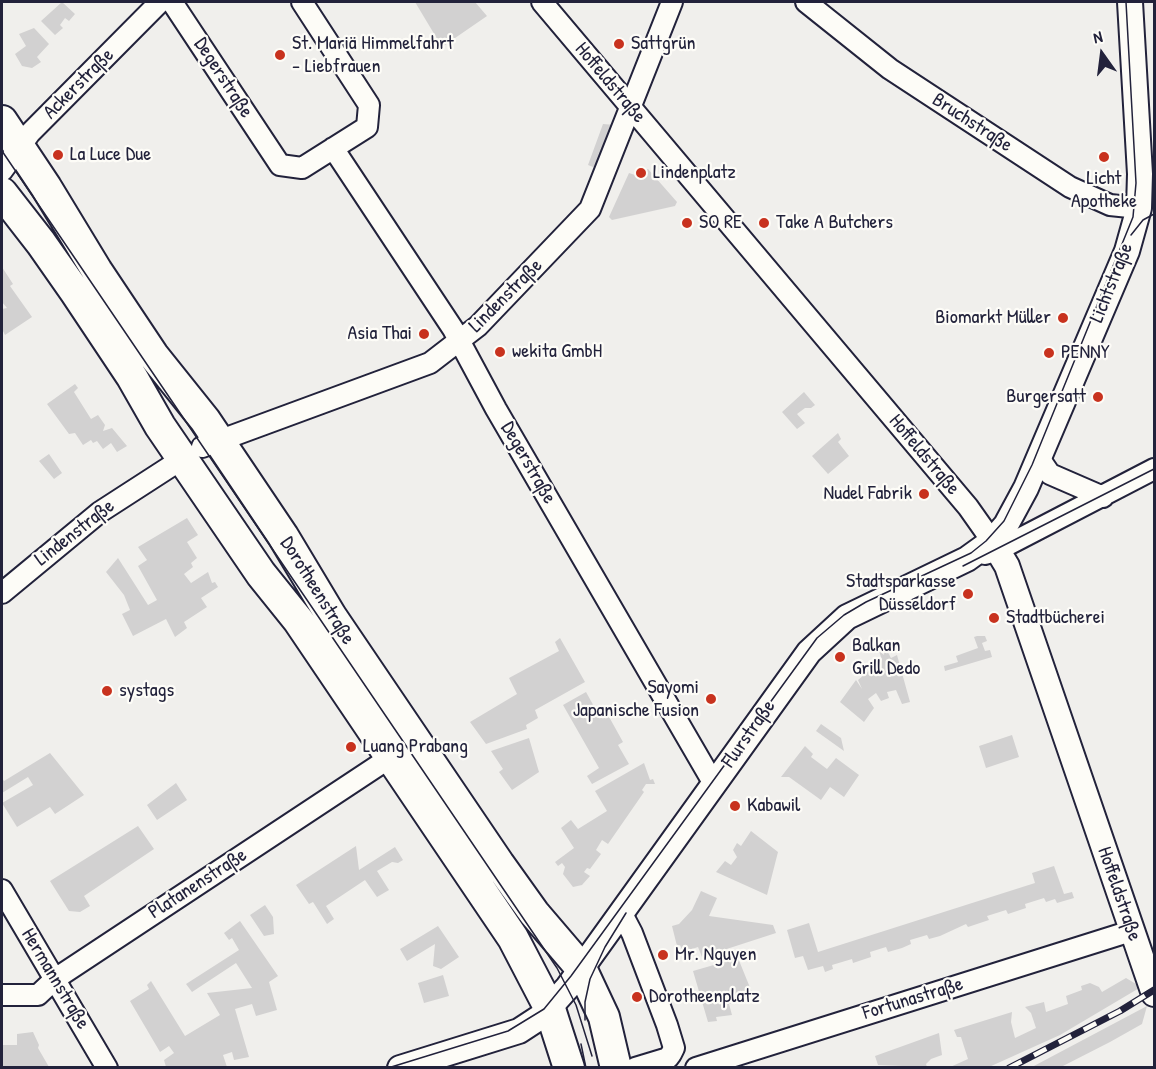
<!DOCTYPE html>
<meta charset="utf-8">
<style>
body{margin:0}
#map{position:relative;width:1156px;height:1069px;overflow:hidden;background:#f0efec;font-family:"Patrick Hand",sans-serif}
canvas{display:block}
.frame{position:absolute;inset:0;border:3px solid #22223b;pointer-events:none}
.north{position:absolute;left:1072px;top:24px;width:60px;height:60px;-webkit-text-stroke:4px #fdfcf7;paint-order:stroke;rotate:346deg;font-size:16px;font-weight:700;line-height:24px;text-align:center;color:#22223b}
.north::after{content:'';display:block;margin:auto;width:21px;height:27px;background:#22223b;clip-path:polygon(50% 0,100% 100%,50% 72%,0 100%)}
</style>
<div id="map">
<canvas width="1156" height="1069"></canvas>
<div class="frame"></div>
<div class="north">N</div>
</div>
<script>
const g = document.querySelector('canvas').getContext('2d');
g.lineJoin = 'round';
function fillPath(path, color) {
  g.fillStyle = color;
  g.fill(path, 'evenodd');
}
function poly(rows) {
  const path = new Path2D();
  for (const r of rows) {
    path.moveTo(r[0], r[1]);
    for (let i = 2; i < r.length; i += 2) path.lineTo(r[i], r[i + 1]);
  }
  return path;
}
function trace(path, color, width, dash) {
  g.strokeStyle = color;
  g.lineWidth = width;
  g.lineCap = dash ? 'butt' : 'round';
  g.setLineDash(dash || []);
  g.stroke(path);
}
function write(font, color, halo, rows, align = 'center') {
  g.font = font + ' "Patrick Hand",sans-serif';
  g.lineWidth = 4.5;
  g.setLineDash([]);
  g.textBaseline = 'middle';
  g.strokeStyle = halo;
  g.fillStyle = color;
  for (const [text, x, y, turn = 0] of rows) {
    g.save();
    g.translate(x, y);
    g.rotate((+turn || 0) * Math.PI / 180);
    g.textAlign = isNaN(turn) ? turn : align;
    if (halo) g.strokeText(text, 0, 0);
    g.fillText(text, 0, 0);
    g.restore();
  }
}
fillPath(poly([
 [62,2,75,14,69,21,65,18,60,25,63,28,55,35,41,21],
 [415,2,475,2,487,16,442,47],
 [34,28,49,44,37,57,41,62,32,68,22,66,15,54,26,46,19,34],
 [603,124,615,125,598,169,588,165],
 [648,169,677,202,675,206,612,220,609,217,629,173,635,175],
 [2,267,13,284,10,286,32,317,5,335,2,329,2,309,7,308,2,302],
 [75,384,78,388,74,392,91,419,98,415,105,425,103,431,112,428,127,446,117,452,111,443,103,449,97,441,93,443,91,440,83,445,75,433,69,434,47,404],
 [804,392,815,405,811,408,805,408,797,414,805,423,797,429,782,412],
 [838,433,841,439,838,442,849,456,828,474,812,456],
 [49,454,62,473,54,479,39,461],
 [187,518,198,535,187,542,197,558,191,563,193,567,184,574,191,583,208,572,212,583,215,582,218,587,201,598,207,607,184,622,187,628,175,637,166,619,133,636,122,614,130,610,124,595,106,572,118,558,148,605,157,600,138,566,147,560,138,547],
 [977,636,985,636,987,641,982,643,985,651,990,650,992,657,945,671,944,666,958,662,956,656,978,648,974,637],
 [560,638,585,682,535,710,538,718,526,725,527,729,486,744,470,722,517,694,509,678,559,651,555,642],
 [885,647,891,658,897,655,910,702,902,704,896,690,887,692,889,698,881,701,876,693,868,699,874,708,864,722,840,702,856,680,862,689,858,680,882,660,879,651,884,655],
 [586,692,596,710,603,706,623,742,618,745,629,764,592,784,587,776,599,768,563,705],
 [821,724,841,738,844,751,816,731],
 [1012,735,1019,757,986,768,979,746],
 [529,738,539,772,512,790,499,772,503,769,491,751],
 [805,746,813,754,811,757,827,769,836,758,859,775,844,797,830,787,821,800,789,777,781,777],
 [50,753,84,795,55,814,50,807,17,827,2,803,33,785,28,777,2,793,2,778,4,781],
 [644,763,650,780,653,779,655,784,646,784,642,790,644,792,608,844,602,840,596,850,601,854,590,869,587,868,584,872,590,876,582,885,573,887,563,874,565,867,562,863,558,866,555,862,574,848,561,828,571,820,578,829,607,811,595,791],
 [176,783,187,800,157,820,147,805],
 [138,826,154,849,84,896,90,906,80,912,69,911,50,881],
 [751,831,778,852,767,895,716,872,725,861,731,865,737,857,733,850,737,843,741,846],
 [356,846,359,870,395,847,403,860,398,863,392,862,377,871,389,890,377,897,365,880,326,906,334,919,327,924,313,902,309,904,296,885],
 [1054,866,1064,894,1072,892,1074,898,1057,903,1055,899,1046,902,1044,898,1025,904,1026,908,1008,914,1006,910,987,916,989,920,968,927,966,924,940,936,929,939,927,935,910,940,911,944,902,948,888,952,886,947,870,952,871,957,853,963,852,959,832,965,833,969,825,972,823,966,808,970,803,956,795,958,787,930,809,923,818,952,1035,883,1032,873],
 [701,891,717,898,709,916,773,925,776,933,702,957,698,947,683,952,680,945,677,946,672,926,679,924,692,910],
 [265,905,273,917,274,934,264,936,250,915],
 [240,921,278,976,269,982,277,1010,256,1016,252,1004,235,1009,249,1057,234,1060,232,1052,223,1055,227,1067,166,1067,164,1060,174,1053,169,1046,160,1052,130,1001,149,989,147,985,151,981,185,1036,220,1015,207,993,252,988,236,963,192,992,186,984,239,950,232,938,229,940,224,933],
 [438,926,459,957,441,969,433,966,435,944,407,961,400,949],
 [738,958,753,995,729,1004,732,1015,716,1017,717,1021,708,1022,693,971],
 [443,975,449,996,424,1003,418,983],
 [1126,978,1141,987,1060,1035,989,1067,948,1068,968,1059,961,1037,957,1037,954,1030,1012,1012,1011,1022,1015,1038,1036,1028,1031,1013,1025,1007,1044,1002,1046,1012,1068,1004,1066,996,1082,990,1081,986,1090,983,1099,987,1102,992],
 [1147,1006,1142,1024,1110,1042,1061,1067,1032,1067],
 [33,1032,39,1045,38,1048,49,1067,2,1067,2,1045,17,1045,17,1034],
 [939,1033,942,1055,931,1059,926,1064,927,1067,878,1065,875,1056]
]), '#d2d1d1');
const minor = poly([
 [172,2,280,165,302,168,367,127,369,105,302,2],
 [542,2,968,507,992,541],
 [806,2,890,69,1070,187,1110,205,1139,208],
 [333,148,453,329,496,409,714,784],
 [2,171,30,133,160,2],
 [202,447,430,363,478,326,590,209,672,2],
 [1039,458,1050,474,1103,497],
 [985,554,998,550,1154,469],
 [2,593,100,512,182,459],
 [2,890,107,1068],
 [621,912,632,933,667,1025,674,1048,671,1054],
 [2,995,38,995,55,979,391,757],
 [635,1068,668,1058,671,1054],
 [696,1068,1131,931]
]);
const tertiary = poly([
 [992,541,1007,566,1154,994],
 [400,1068,519,1031,542,1016,568,987,809,652,847,617,967,559,992,541,1006,525,1026,488,1127,251,1139,208,1140,174,1130,2]
]);
const primary = poly([
 [2,121,46,187,97,271,153,355,205,420,283,536,331,616,499,864,534,913,581,968,604,1017,616,1068],
 [2,193,41,243,76,293,132,377,160,426,261,574,298,620,513,938,550,1009,569,1068]
]);
trace(minor, '#22223b', 24);
trace(tertiary, '#22223b', 28);
trace(primary, '#22223b', 34);
trace(minor, '#fdfcf7', 20);
trace(tertiary, '#fdfcf7', 24);
trace(primary, '#fdfcf7', 30);
trace(poly([
 [2,151,557,968,576,1005,592,1056],
 [1131,235,1143,220,1154,214],
 [963,566,1154,469],
 [585,1020,585,1002,590,979,605,947,626,913],
 [581,1044,586,1068],
 [388,1068,508,1031,544,1009,571,976,817,638,844,615,866,602,971,553,986,541,1004,521,1032,465,1133,217,1136,183,1126,2]
]), '#22223b', 1.5);
const rail = poly([
 [1009,1068,1120,1011,1154,990]
]);
trace(rail, '#22223b', 7);
trace(rail, '#fdfcf7', 4.5, [14]);
for (const [x, y, r, color] of [
 [619,44,6,"#c8321e"],
 [280,55,6,"#c8321e"],
 [58,155,6,"#c8321e"],
 [1104,157,6,"#c8321e"],
 [641,173,6,"#c8321e"],
 [687,223,6,"#c8321e"],
 [764,223,6,"#c8321e"],
 [1063,318,6,"#c8321e"],
 [424,334,6,"#c8321e"],
 [500,352,6,"#c8321e"],
 [1049,353,6,"#c8321e"],
 [1098,397,6,"#c8321e"],
 [924,494,6,"#c8321e"],
 [968,594,6,"#c8321e"],
 [994,618,6,"#c8321e"],
 [840,657,6,"#c8321e"],
 [107,691,6,"#c8321e"],
 [711,699,6,"#c8321e"],
 [351,747,6,"#c8321e"],
 [735,806,6,"#c8321e"],
 [663,955,6,"#c8321e"],
 [637,997,6,"#c8321e"]
]) {
  const dot = new Path2D();
  dot.arc(x, y, r, 0, 2 * Math.PI);
  g.fillStyle = color;
  g.fill(dot);
  trace(dot, '#fdfcf7', 2);
}
write('20px', '#22223b', '#fdfcf7', [
 ["St. Mariä Himmelfahrt",292,44],
 ["- Liebfrauen",292,67],
 ["Sattgrün",631,44],
 ["La Luce Due",70,155],
 ["Lindenplatz",653,173],
 ["Licht",1104,179,"center"],
 ["Apotheke",1104,202,"center"],
 ["SO RE",699,223],
 ["Take A Butchers",776,223],
 ["Biomarkt Müller",1051,318,"right"],
 ["Asia Thai",412,334,"right"],
 ["wekita GmbH",512,352],
 ["PENNY",1061,353],
 ["Burgersatt",1086,397,"right"],
 ["Nudel Fabrik",912,494,"right"],
 ["Stadtsparkasse",956,582,"right"],
 ["Düsseldorf",956,605,"right"],
 ["Stadtbücherei",1006,618],
 ["Balkan",852,646],
 ["Grill Dedo",852,669],
 ["Sayomi",699,688,"right"],
 ["Japanische Fusion",699,711,"right"],
 ["systags",119,691],
 ["Luang Prabang",363,747],
 ["Kabawil",747,806],
 ["Mr. Nguyen",675,955],
 ["Dorotheenplatz",649,997]
], 'left');
write('20px', '#22223b', '#fdfcf7', [
 ["Degerstraße",223,78,57],
 ["Hoffeldstraße",610,83,50],
 ["Ackerstraße",79,84,-45],
 ["Bruchstraße",972,123,33],
 ["Lichtstraße",1112,283,-68],
 ["Lindenstraße",506,296,-45],
 ["Hoffeldstraße",924,455,50],
 ["Degerstraße",528,463,60],
 ["Lindenstraße",75,533,-38],
 ["Dorotheenstraße",317,591,58],
 ["Flurstraße",749,734,-55],
 ["Platanenstraße",198,884,-33],
 ["Hoffeldstraße",1119,894,71],
 ["Hermannstraße",55,979,59],
 ["Fortunastraße",913,999,-17]
]);
</script>
